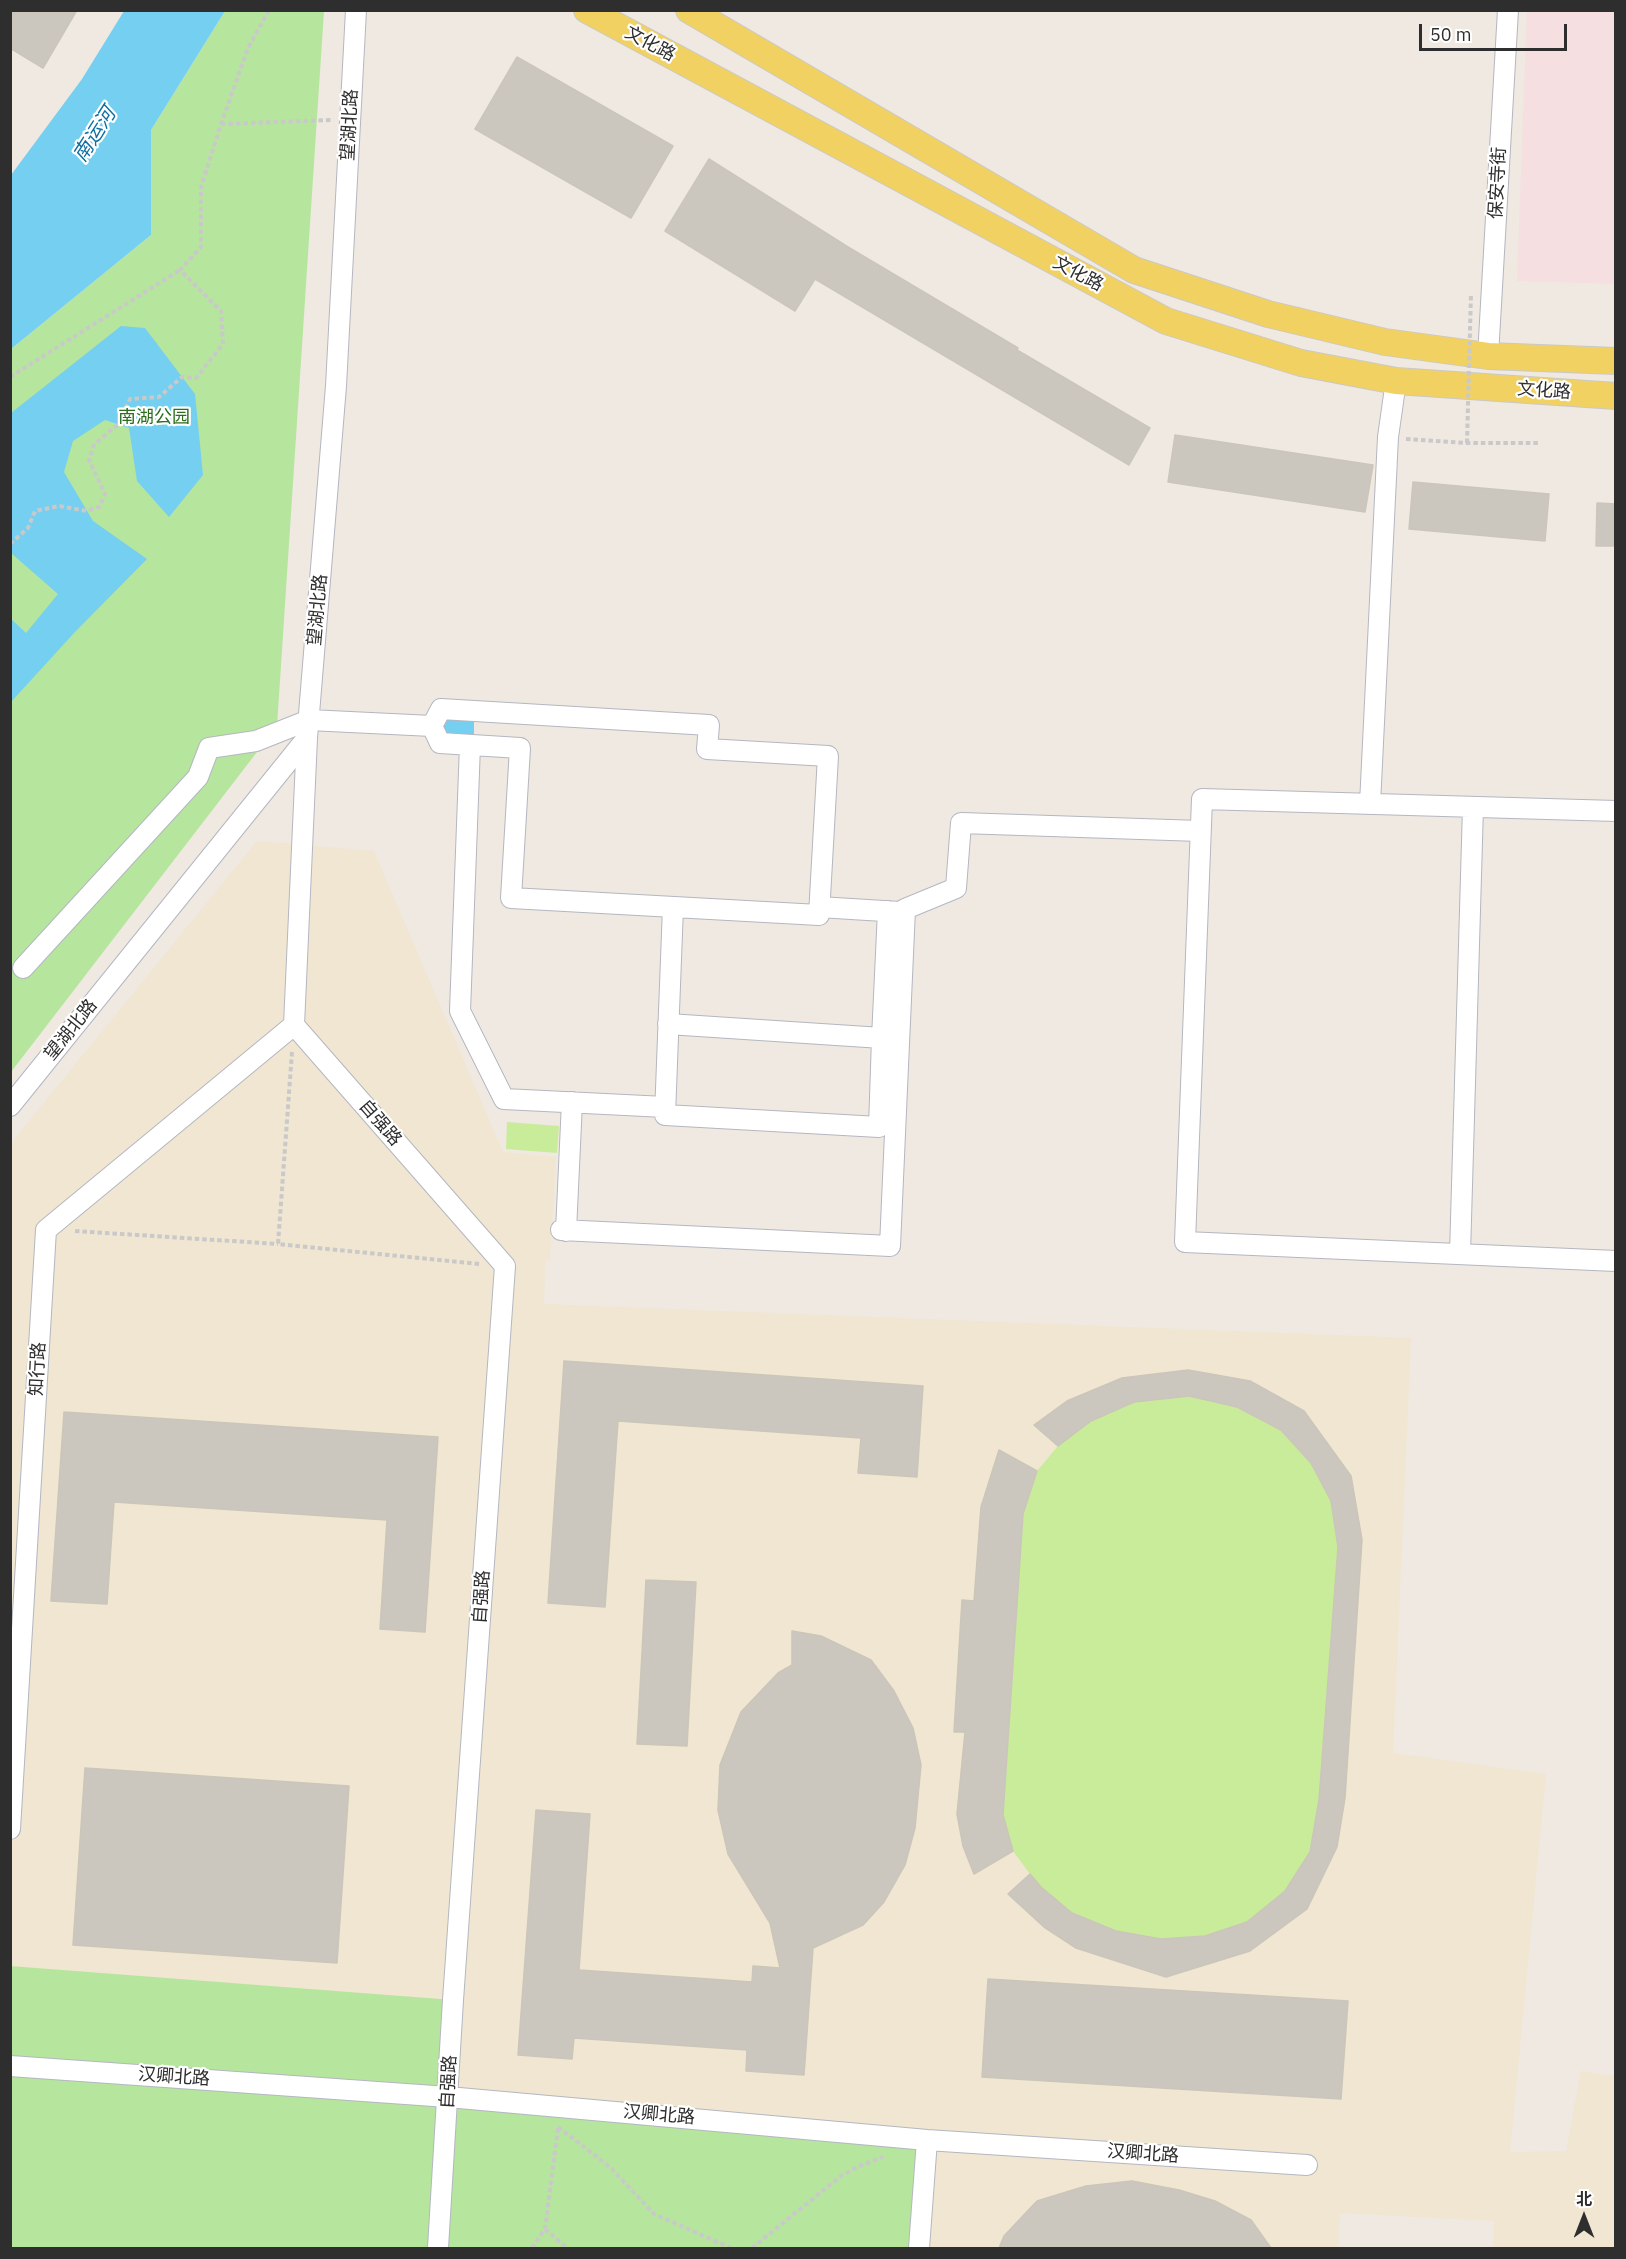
<!DOCTYPE html>
<meta charset="utf-8">
<style>
body{margin:0}
#map{position:relative;width:1626px;height:2259px;overflow:hidden;background:#efe9e1;font-family:"IBM Plex Sans","Noto Sans SC",sans-serif}
canvas{display:block}
.frame{position:absolute;inset:0;border:12px solid #2e2e2e;pointer-events:none}
.north{position:absolute;left:1554px;top:2187px;width:60px;height:60px;-webkit-text-stroke:4px #fff;paint-order:stroke;rotate:0deg;font-size:16px;font-weight:700;line-height:24px;text-align:center;color:#2e2e2e}
.north::after{content:'';display:block;margin:auto;width:21px;height:27px;background:#2e2e2e;clip-path:polygon(50% 0,100% 100%,50% 72%,0 100%)}
.scale{position:absolute;left:1419px;top:24px;width:148px;height:27px;box-sizing:border-box;border:3px solid #2e2e2e;border-top:0;padding-left:8px;font-size:18px;line-height:21px;white-space:nowrap;color:#2e2e2e;-webkit-text-stroke:4px #fff;paint-order:stroke}
</style>
<div id="map">
<canvas width="1626" height="2259"></canvas>
<div class="frame"></div>
<div class="north">北</div>
<div class="scale">50 m</div>
</div>
<script>
const g = document.querySelector('canvas').getContext('2d');
g.lineJoin = 'round';
function fillPath(path, color) {
  g.fillStyle = color;
  g.fill(path, 'evenodd');
}
function poly(rows) {
  const path = new Path2D();
  for (const r of rows) {
    path.moveTo(r[0], r[1]);
    for (let i = 2; i < r.length; i += 2) path.lineTo(r[i], r[i + 1]);
  }
  return path;
}
function trace(path, color, width, dash) {
  g.strokeStyle = color;
  g.lineWidth = width;
  g.lineCap = dash ? 'butt' : 'round';
  g.setLineDash(dash || []);
  g.stroke(path);
}
function write(font, color, halo, rows, align = 'center') {
  g.font = font + ' "IBM Plex Sans","Noto Sans SC",sans-serif';
  g.lineWidth = 4.5;
  g.setLineDash([]);
  g.textBaseline = 'middle';
  g.strokeStyle = halo;
  g.fillStyle = color;
  for (const [text, x, y, turn = 0] of rows) {
    g.save();
    g.translate(x, y);
    g.rotate((+turn || 0) * Math.PI / 180);
    g.textAlign = isNaN(turn) ? turn : align;
    if (halo) g.strokeText(text, 0, 0);
    g.fillText(text, 0, 0);
    g.restore();
  }
}
fillPath(poly([
 [257,841,374,851,503,1152,556,1157,550,1260,545,1261,544,1304,1411,1338,1393,1753,1546,1774,1510,2152,1566,2151,1581,2071,1615,2076,1615,2248,1493,2248,1494,2221,1340,2213,1338,2248,11,2248,11,1143]
]), '#f0e6d1');
fillPath(poly([
 [1527,11,1615,11,1615,284,1517,281]
]), '#f5dfe0');
fillPath(poly([
 [225,11,324,11,277,726,11,1072,11,349,151,235,151,130],
 [10,1966,453,2000,448,2096,927,2140,919,2248,11,2248]
]), '#b6e59e');
fillPath(poly([
 [507,1122,559,1126,557,1153,506,1149],
 [1188,1370,1250,1381,1304,1411,1351,1476,1362,1540,1345,1798,1307,1909,1250,1951,1194,1968,1044,1927,1008,1894,1030,1874,1013,1851,974,1874,963,1846,957,1814,965,1733,954,1732,962,1600,974,1600,981,1507,999,1450,1037,1471,1058,1446,1034,1425,1067,1401,1122,1378]
]), '#c9ec9a');
fillPath(poly([
 [124,11,225,11,151,130,151,235,11,349,11,175,82,79],
 [121,326,145,328,195,394,203,475,169,517,137,481,129,428,105,420,73,441,64,472,93,521,147,559,74,633,11,702,11,619,26,633,58,594,11,553,11,413],
 [442,718,474,718,474,735,468,739,442,732]
]), '#75cff0');
const building = poly([
 [10,10,77,10,43,68,10,48,10,10],
 [517,57,673,146,631,218,475,129,517,57],
 [709,159,848,247,1018,348,1017,350,1150,428,1129,465,815,279,795,311,665,231,709,159],
 [1175,435,1373,465,1365,512,1168,482,1175,435],
 [1413,482,1549,494,1545,541,1409,529,1413,482],
 [1597,503,1616,504,1616,546,1596,546,1597,503],
 [564,1361,923,1386,917,1477,858,1473,861,1438,618,1421,605,1607,548,1603,564,1361],
 [1188,1370,1250,1381,1304,1411,1351,1476,1362,1540,1345,1798,1337,1847,1307,1909,1250,1951,1166,1977,1076,1948,1044,1927,1008,1894,1030,1874,1041,1887,1072,1913,1116,1931,1161,1939,1205,1936,1247,1922,1285,1891,1310,1852,1319,1800,1338,1547,1331,1501,1311,1463,1281,1430,1237,1407,1189,1396,1134,1402,1091,1421,1058,1446,1034,1425,1067,1401,1122,1378,1188,1370],
 [64,1412,438,1437,425,1632,380,1629,387,1520,114,1502,107,1604,51,1601,64,1412],
 [999,1450,1037,1471,1023,1514,1003,1815,1013,1851,974,1874,963,1846,957,1814,965,1732,954,1732,962,1600,974,1601,981,1507,999,1450],
 [646,1580,696,1582,687,1746,637,1744,646,1580],
 [792,1631,821,1636,871,1660,894,1691,913,1728,921,1765,915,1828,905,1865,884,1902,863,1925,813,1948,804,2075,746,2071,747,2050,574,2038,572,2059,518,2055,536,1810,590,1814,579,1970,752,1982,753,1966,780,1968,770,1923,728,1854,718,1810,720,1765,741,1712,778,1673,792,1665,792,1631],
 [85,1768,349,1786,337,1963,73,1945,85,1768],
 [988,1979,1348,2001,1341,2099,982,2077,988,1979],
 [1132,2181,1179,2190,1215,2201,1251,2220,1271,2248,999,2248,1004,2236,1037,2201,1086,2186,1132,2181]
]);
fillPath(building, '#cbc7bf');
trace(building, '#cbc5ba', 1.5);
const minor = poly([
 [1488,356,1508,10],
 [470,745,460,1011,504,1099,665,1107],
 [1370,804,1388,437,1396,381],
 [1616,811,1202,799,1185,1242,1616,1261],
 [673,907,665,1115,879,1127,882,1038],
 [819,907,900,912],
 [23,968,198,777,209,748,256,741,309,720,432,726,440,743,520,748,511,898,819,915,828,756,707,749,709,725,441,709,432,726],
 [668,1024,882,1038,888,911],
 [294,1025,505,1266,453,2000,438,2248],
 [294,1025,307,738],
 [10,1106,307,738,336,386,356,10],
 [561,1230,890,1246,905,909,956,888,961,823,1200,831],
 [566,1231,572,1102],
 [1460,1254,1473,807],
 [10,1829,46,1230,294,1025],
 [10,2066,448,2097,927,2140,1307,2165],
 [919,2248,927,2140]
]);
const major = poly([
 [587,10,1166,321,1301,363,1396,381,1616,396],
 [689,10,1134,270,1268,314,1385,342,1488,356,1616,361]
]);
trace(minor, '#b4b7c1', 22);
trace(major, '#c9c9c9', 28);
trace(poly([
 [221,124,331,120],
 [10,377,180,270],
 [1406,439,1467,443,1538,443],
 [10,544,28,528,35,511,59,506,87,511,99,507,105,494,89,460,94,445,118,424,130,399,159,397,182,377,196,378,223,344,221,311,180,270,201,247,201,187,221,124,248,48,269,10],
 [292,1052,278,1244,479,1264],
 [75,1231,278,1244],
 [558,2127,610,2167,654,2214,731,2248],
 [545,2229,567,2248],
 [532,2248,545,2229,558,2128],
 [752,2248,841,2176,857,2167,883,2157]
]), '#c9c9c9', 4, [4.5, 3]);
trace(minor, '#fff', 20);
trace(major, '#f2d163', 26);
trace(poly([
 [1467,443,1471,293]
]), '#c9c9c9', 4, [4.5, 3]);
write('18px', '#2e2e2e', '#fff', [
 ["文化路",650,44,28],
 ["望湖北路",350,125,-87],
 ["保安寺街",1498,183,-87],
 ["文化路",1078,274,28],
 ["文化路",1544,391,4],
 ["望湖北路",318,610,-85],
 ["望湖北路",71,1030,-51],
 ["自强路",380,1123,49],
 ["知行路",38,1369,-87],
 ["自强路",482,1597,-86],
 ["汉卿北路",174,2077,4],
 ["自强路",449,2082,-87],
 ["汉卿北路",659,2115,5],
 ["汉卿北路",1143,2154,4]
]);
write('18px', '#2c6e1b', '#fff', [
 ["南湖公园",154,418]
]);
write('italic 20px', '#0d6fa3', '#fff', [
 ["南运河",95,135,-57]
]);
</script>
